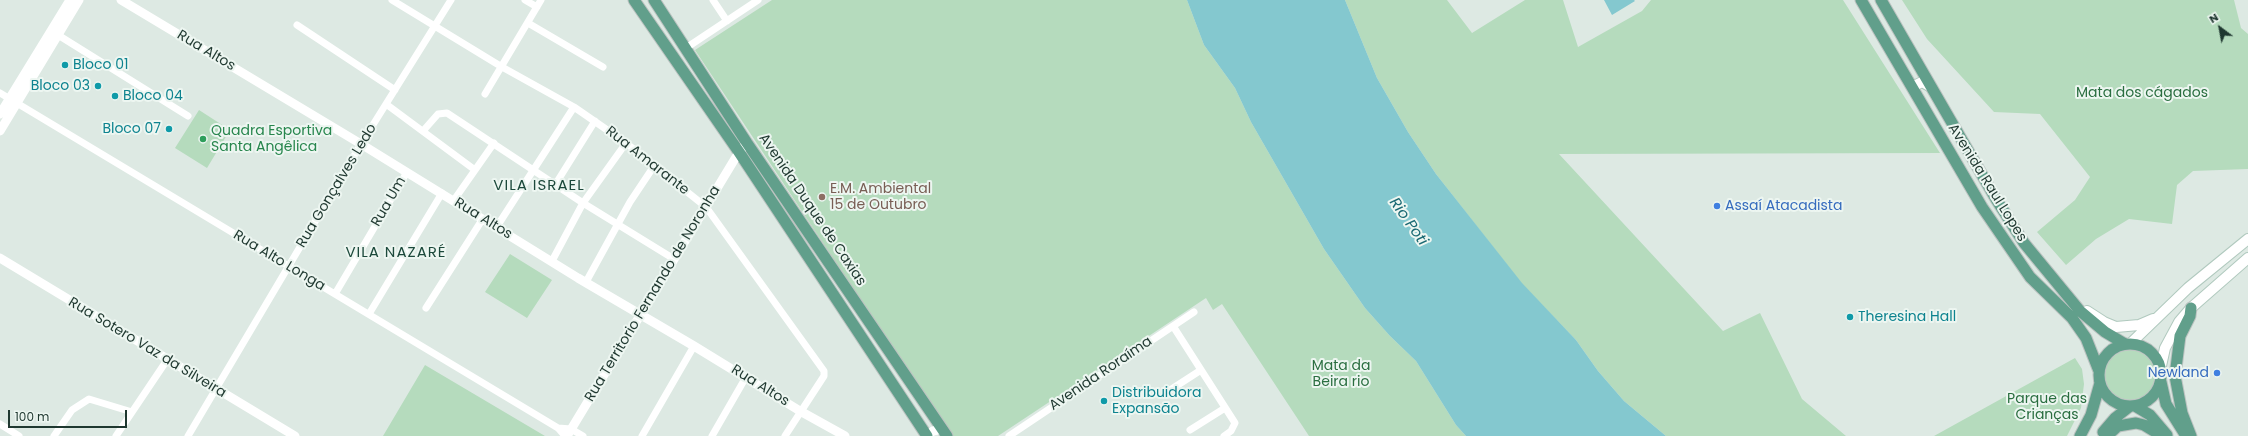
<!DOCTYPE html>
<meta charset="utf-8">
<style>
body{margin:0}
#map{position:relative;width:2248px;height:436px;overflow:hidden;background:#dde9e3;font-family:Poppins,sans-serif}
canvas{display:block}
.north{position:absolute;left:2200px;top:8px;width:40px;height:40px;-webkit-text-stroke:3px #edf6f1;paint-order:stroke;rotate:328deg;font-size:11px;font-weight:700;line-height:16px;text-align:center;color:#1f3830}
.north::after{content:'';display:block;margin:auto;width:14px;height:18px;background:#1f3830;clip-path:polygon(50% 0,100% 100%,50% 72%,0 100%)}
.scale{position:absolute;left:8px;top:410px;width:119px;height:18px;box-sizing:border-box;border:2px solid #1f3830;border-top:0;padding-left:5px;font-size:12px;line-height:14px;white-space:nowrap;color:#1f3830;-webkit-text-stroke:3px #edf6f1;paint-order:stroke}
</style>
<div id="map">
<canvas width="2248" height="436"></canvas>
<div class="north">N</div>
<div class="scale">100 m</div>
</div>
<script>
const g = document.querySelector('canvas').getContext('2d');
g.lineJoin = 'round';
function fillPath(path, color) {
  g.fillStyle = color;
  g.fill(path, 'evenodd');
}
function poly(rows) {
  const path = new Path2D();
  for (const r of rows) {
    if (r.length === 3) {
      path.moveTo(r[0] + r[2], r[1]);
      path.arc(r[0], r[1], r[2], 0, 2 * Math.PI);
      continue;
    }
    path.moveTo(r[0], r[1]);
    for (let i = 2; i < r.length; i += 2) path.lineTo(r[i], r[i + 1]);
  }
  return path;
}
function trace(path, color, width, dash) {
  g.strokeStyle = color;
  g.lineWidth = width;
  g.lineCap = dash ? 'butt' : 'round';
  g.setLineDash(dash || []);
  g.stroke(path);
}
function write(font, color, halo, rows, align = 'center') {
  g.font = font + ' Poppins,sans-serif';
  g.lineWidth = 4;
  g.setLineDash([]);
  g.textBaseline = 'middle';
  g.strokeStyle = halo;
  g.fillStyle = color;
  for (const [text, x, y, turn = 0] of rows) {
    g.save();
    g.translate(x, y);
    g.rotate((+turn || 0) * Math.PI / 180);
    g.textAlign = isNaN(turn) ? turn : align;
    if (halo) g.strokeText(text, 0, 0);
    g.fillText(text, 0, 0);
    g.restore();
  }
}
fillPath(poly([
 [772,0,1187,0,1204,45,1235,88,1251,122,1324,249,1365,308,1390,336,1416,361,1456,425,1466,436,1309,436,1222,304,1213,310,1206,298,998,436,951,436,695,50],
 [1345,0,1447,0,1472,33,1525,0,1563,0,1578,47,1642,11,1651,0,1843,0,1940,153,1559,154,1723,331,1760,313,1802,399,1846,436,1666,436,1624,401,1598,371,1576,340,1522,284,1436,174,1408,132,1377,78],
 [1902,0,2234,0,2241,28,2248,34,2248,169,2193,171,2177,185,2172,224,2129,219,2096,239,2066,265,2037,232,2075,200,2090,177,2040,114,1994,112,1927,39],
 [199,110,230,130,207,168,175,148],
 [510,254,552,280,527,318,485,292],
 [2130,375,25],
 [2075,358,2082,369,2084,384,2081,408,2067,436,1934,436],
 [425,365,545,436,383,436]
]), '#b5dbbd');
fillPath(poly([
 [1187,0,1345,0,1377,78,1408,132,1436,174,1522,283,1576,340,1598,371,1624,401,1666,436,1466,436,1456,425,1416,361,1390,336,1365,308,1324,249,1251,122,1235,88,1204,45],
 [1604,0,1634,0,1635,1,1612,15]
]), '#84c8cf');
const secondary = poly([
 [1912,87,1922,82,1931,87],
 [2087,311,2104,322,2116,327,2139,325,2153,319],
 [2131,343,2188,288,2248,239],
 [2161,366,2165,348,2179,322,2191,308,2248,258]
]);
const primary = poly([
 [634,0,739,152,927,436],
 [654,0,747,143,947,436],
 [1861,0,1982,207,2030,277,2072,318,2086,338,2099,371],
 [1881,0,1996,199,2024,243,2080,311,2105,332,2125,344],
 [2191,308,2190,316,2180,336,2175,376,2182,413,2191,436],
 [2130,375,31],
 [2161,382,2166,404,2186,436],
 [2135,406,2150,415,2167,435],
 [2103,432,2115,418,2129,407],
 [2080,436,2091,415,2100,383],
 [2107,436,2118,426,2136,423,2144,425,2162,436]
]);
trace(secondary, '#b0c9be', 12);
trace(primary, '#bcc3c1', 13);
trace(poly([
 [392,0,502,67,574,107,626,143,706,207,824,371,824,376,785,436],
 [525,0,537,7],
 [713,0,727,21],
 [528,23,603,67],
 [297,25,395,90],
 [58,35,188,116],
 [686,48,758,0],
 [0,93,558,428,565,436],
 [485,94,541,0],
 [386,104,475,170],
 [423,131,438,114,447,113,583,203,674,259],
 [555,185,595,121],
 [454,200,494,143],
 [496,228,574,107],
 [552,261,583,203,626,143],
 [586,282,630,202,654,166],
 [335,294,407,172],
 [426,308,482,220],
 [369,314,442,193],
 [1173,326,1235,423,1231,431,1224,436],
 [1167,392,1201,370],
 [0,424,19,436],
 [558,428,571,429,583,436],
 [1190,430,1225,408],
 [54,436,72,410,89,399,132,412],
 [116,436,167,360],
 [188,436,361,144,451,0],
 [642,436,694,346],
 [712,436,746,377],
 [1009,436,1194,312]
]), '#fff', 7);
trace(poly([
 [121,0,361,144,578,278,694,346,800,411,845,436],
 [0,114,70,0],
 [0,131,79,0],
 [0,258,295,436],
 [567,436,739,152,747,143],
 [927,436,933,431,942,429]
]), '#fff', 9);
trace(secondary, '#fff', 10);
trace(primary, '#619f8b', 11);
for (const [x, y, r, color] of [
 [65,65,4,"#0f9aa8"],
 [98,86,4,"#0f9aa8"],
 [115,96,4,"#0f9aa8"],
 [169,129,4,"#0f9aa8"],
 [203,139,4,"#2e9e5b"],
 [822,197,4,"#8d6e63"],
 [1717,206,4,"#3f7fe0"],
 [1850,317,4,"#0f9aa8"],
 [2217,373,4,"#3f7fe0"],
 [1104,401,4,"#0f9aa8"]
]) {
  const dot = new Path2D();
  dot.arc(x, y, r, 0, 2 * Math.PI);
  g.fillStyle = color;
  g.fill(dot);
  trace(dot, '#edf6f1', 1.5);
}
write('14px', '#1f3830', '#edf6f1', [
 ["Rua Altos",206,51,31],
 ["Rua Amarante",647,161,38],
 ["Avenida Raul Lopes",1987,183,58],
 ["Rua Gonçalves Ledo",337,186,-59],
 ["Rua Um",389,202,-60],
 ["Avenida Duque de Caxias",812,210,56],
 ["Rua Altos",483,219,32],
 ["Rua Alto Longa",279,261,31],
 ["Rua Territorio Fernando de Noronha",653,294,-59],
 ["Rua Sotero Vaz da Silveira",147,348,31],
 ["Avenida Roraíma",1101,374,-34],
 ["Rua Altos",760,386,32]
]);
write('14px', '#0d838f', '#edf6f1', [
 ["Bloco 01",73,65],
 ["Bloco 03",90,86,"right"],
 ["Bloco 04",123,96],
 ["Bloco 07",161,129,"right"],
 ["Theresina Hall",1858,317],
 ["Distribuidora",1112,393],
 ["Expansão",1112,409]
], 'left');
write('14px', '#2a6e40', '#edf6f1', [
 ["Mata dos cágados",2142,93],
 ["Mata da",1341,366],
 ["Beira rio",1341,382],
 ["Parque das",2047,399],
 ["Crianças",2047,415]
]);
write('14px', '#27864d', '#edf6f1', [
 ["Quadra Esportiva",211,131],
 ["Santa Angêlica",211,147]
], 'left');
write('14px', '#785e54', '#edf6f1', [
 ["E.M. Ambiental",830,189],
 ["15 de Outubro",830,205]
], 'left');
write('14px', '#366cbe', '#edf6f1', [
 ["Assaí Atacadista",1725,206],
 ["Newland",2209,373,"right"]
], 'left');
g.letterSpacing = '1px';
write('15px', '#1c493b', '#edf6f1', [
 ["VILA ISRAEL",539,186],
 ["VILA NAZARÉ",396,253]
]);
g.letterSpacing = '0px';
write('italic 15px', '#1a6973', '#edf6f1', [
 ["Rio Poti",1408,222,55]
]);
</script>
